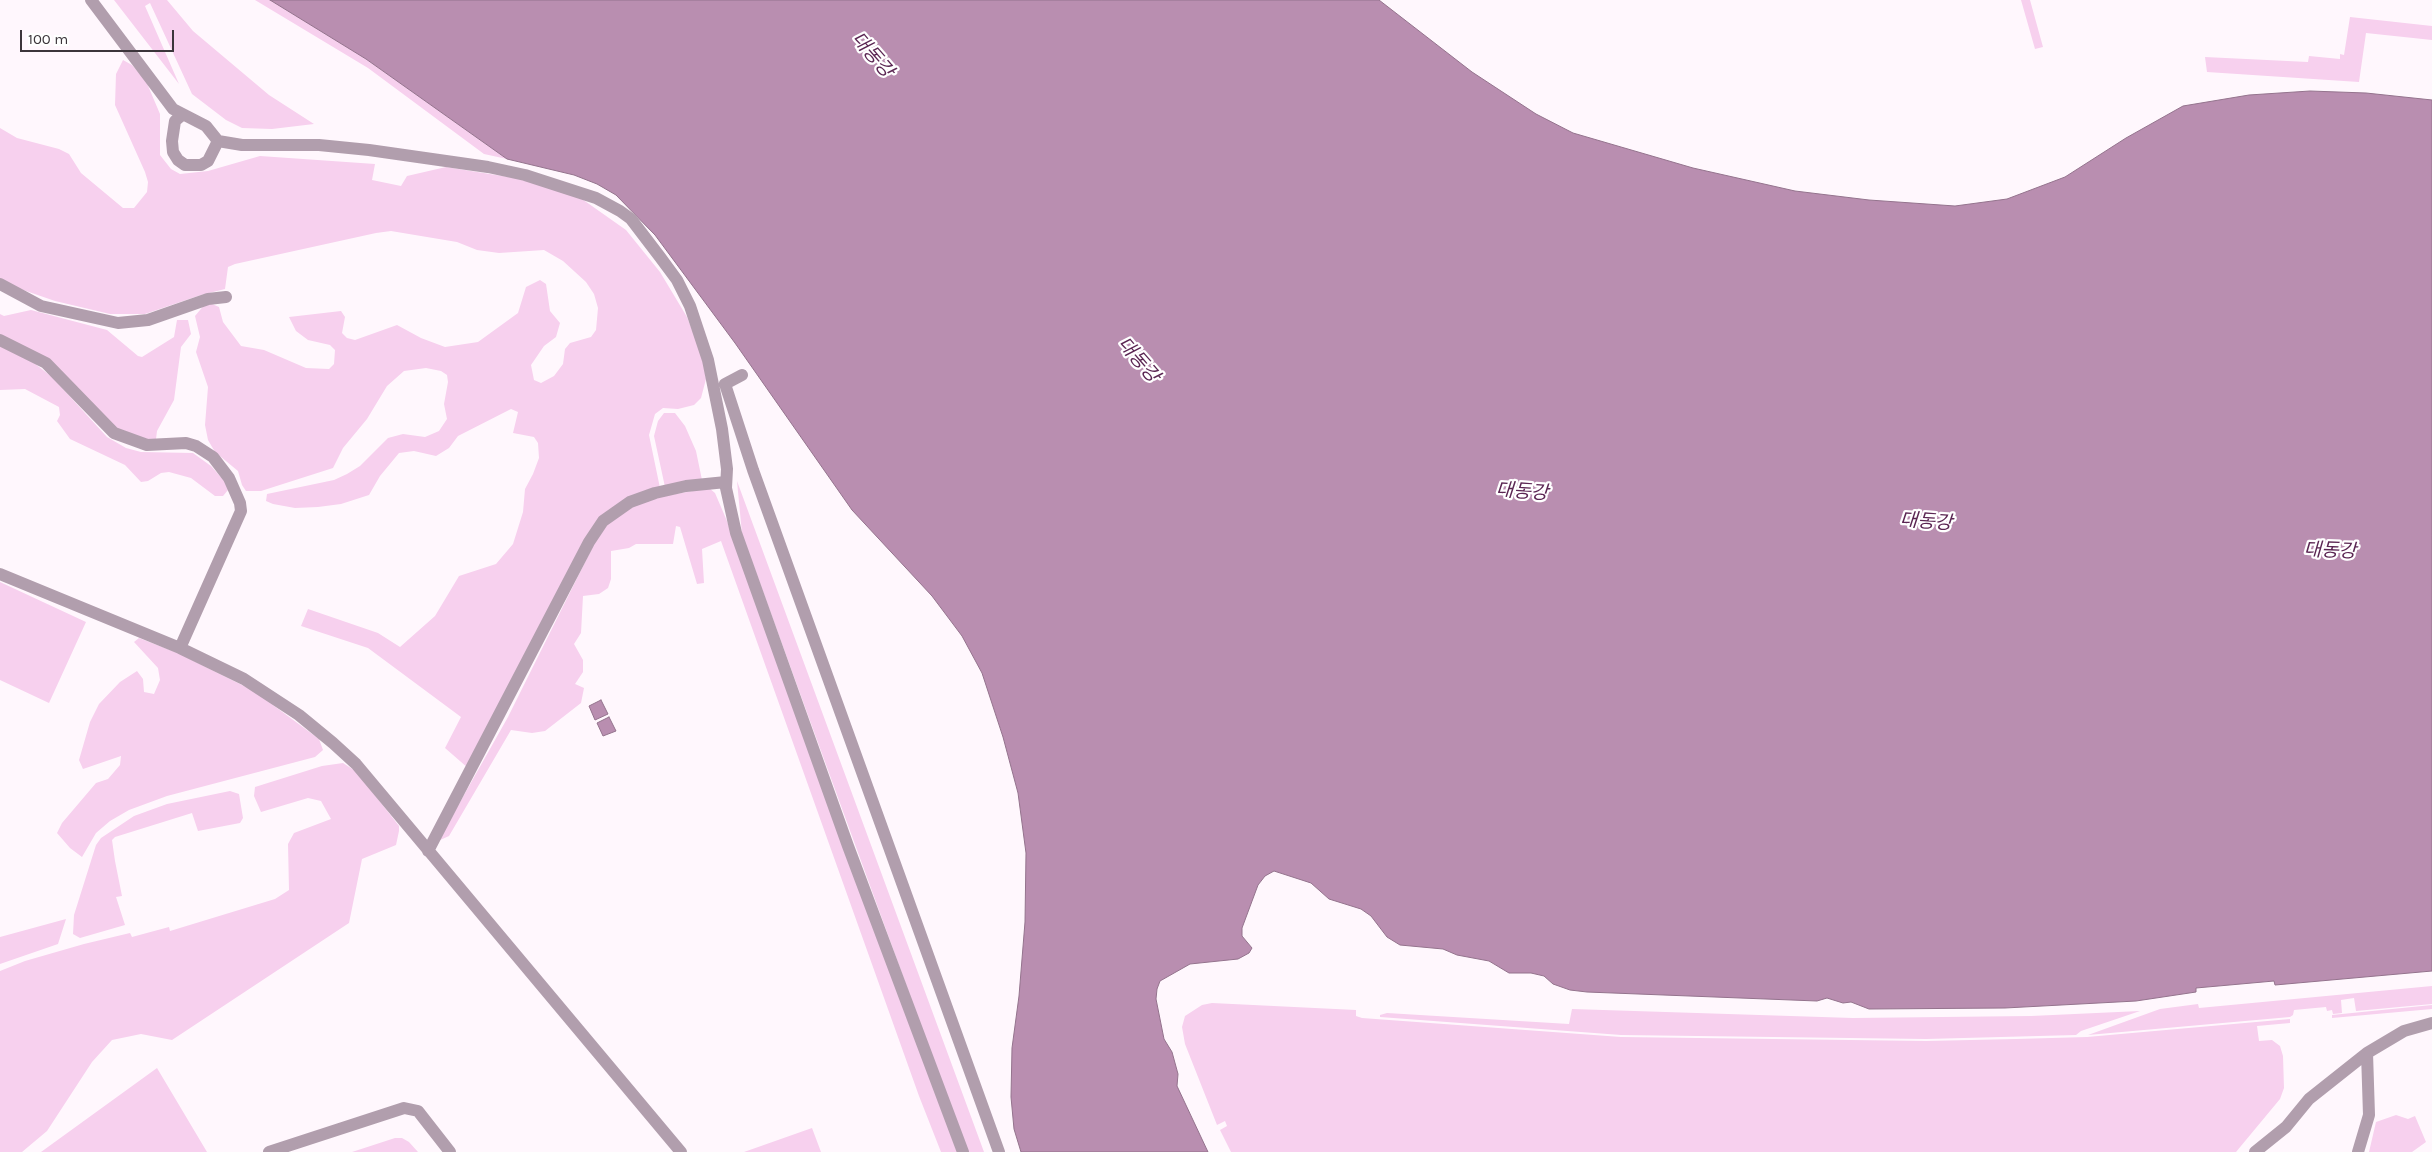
<!DOCTYPE html>
<meta charset="utf-8">
<style>
body{margin:0}
#map{position:relative;width:2432px;height:1152px;overflow:hidden;background:#fff7fd;font-family:Karla,sans-serif}
canvas{display:block}
.scale{position:absolute;left:20px;top:30px;width:154px;height:22px;box-sizing:border-box;border:2px solid #3c353b;border-top:0;padding-left:6px;font-size:15px;line-height:18px;white-space:nowrap;color:#3c353b;-webkit-text-stroke:4px #fff;paint-order:stroke}
</style>
<div id="map">
<canvas width="2432" height="1152"></canvas>
<div class="scale">100 m</div>
</div>
<script>
const g = document.querySelector('canvas').getContext('2d');
g.lineJoin = 'round';
function fillPath(path, color) {
  g.fillStyle = color;
  g.fill(path, 'evenodd');
}
function poly(rows) {
  const path = new Path2D();
  for (const r of rows) {
    path.moveTo(r[0], r[1]);
    for (let i = 2; i < r.length; i += 2) path.lineTo(r[i], r[i + 1]);
  }
  return path;
}
function trace(path, color, width, dash) {
  g.strokeStyle = color;
  g.lineWidth = width;
  g.lineCap = dash ? 'butt' : 'round';
  g.setLineDash(dash || []);
  g.stroke(path);
}
function write(font, color, halo, rows, align = 'center') {
  g.font = font + ' Karla,"Noto Sans KR",sans-serif';
  g.lineWidth = 4.5;
  g.setLineDash([]);
  g.textBaseline = 'middle';
  g.strokeStyle = halo;
  g.fillStyle = color;
  for (const [text, x, y, turn = 0] of rows) {
    g.save();
    g.translate(x, y);
    g.rotate((+turn || 0) * Math.PI / 180);
    g.textAlign = isNaN(turn) ? turn : align;
    if (halo) g.strokeText(text, 0, 0);
    g.fillText(text, 0, 0);
    g.restore();
  }
}
fillPath(poly([
 [114,0,167,0,193,31,269,95,314,124,272,129,242,128,226,120,192,94,150,3,145,6,179,84],
 [255,0,270,0,366,59,507,159,484,154,368,68],
 [2021,0,2030,0,2043,47,2035,49],
 [2350,17,2432,26,2432,40,2366,33,2359,82,2207,72,2205,57,2308,62,2309,56,2340,59,2340,54,2344,55],
 [123,60,132,65,146,81,160,114,160,155,171,169,180,174,208,171,260,156,375,164,372,180,401,186,407,176,446,167,521,179,582,199,626,230,660,272,687,317,703,358,706,379,701,398,694,405,678,409,663,408,655,414,649,435,660,488,612,508,468,768,445,748,461,717,368,648,301,626,308,609,378,633,400,647,435,616,459,576,496,564,513,544,523,512,525,489,533,474,539,458,538,443,534,437,513,433,518,412,511,409,458,436,449,448,436,456,414,451,399,453,380,476,369,495,341,504,318,507,295,508,273,504,266,501,267,494,334,480,347,474,360,466,388,438,403,434,425,437,439,431,447,419,444,404,448,382,447,375,441,371,426,368,404,371,387,386,367,419,343,448,333,468,261,491,246,491,242,485,238,471,215,452,208,440,205,425,208,387,196,352,200,337,195,316,205,304,212,304,219,307,223,322,241,346,264,350,306,368,329,369,334,364,335,350,330,345,308,340,296,331,289,317,341,311,345,317,342,333,347,338,355,340,397,325,421,338,445,347,478,342,518,313,526,287,540,280,546,284,550,311,560,323,556,337,544,346,531,365,534,380,541,383,554,376,563,364,565,349,570,343,591,337,596,330,598,308,594,294,586,282,563,261,544,250,499,253,477,250,457,242,391,231,376,233,235,264,228,267,225,289,201,295,145,314,110,314,55,301,0,282,0,128,17,138,59,149,69,154,81,173,123,208,134,208,147,192,148,182,145,172,115,105,116,74],
 [31,310,107,330,138,356,142,357,174,337,177,320,188,320,191,334,181,347,174,400,157,431,156,439,146,441,116,429,47,358,0,335,0,314,4,316],
 [0,345,29,359,52,377,107,437,126,448,141,452,193,453,211,466,226,483,228,490,223,496,215,496,191,478,169,472,161,473,148,481,141,482,125,465,70,439,57,421,60,415,59,407,25,389,0,390],
 [664,413,675,413,685,426,696,451,702,480,665,487,654,436,658,421],
 [737,481,984,1152,967,1152,742,534],
 [709,488,715,493,727,521,957,1152,941,1152,919,1096,721,541,702,549,704,583,697,584,680,527,676,526,673,544,636,544,629,548,611,551,611,579,608,588,599,594,583,596,581,633,574,644,583,660,583,672,575,684,584,688,581,703,545,731,532,733,511,730,449,836,438,841,508,717,601,530,619,512,659,497],
 [0,582,86,622,49,703,0,680],
 [139,638,178,653,254,691,319,739,323,750,315,757,167,796,129,810,110,821,96,833,82,857,70,848,57,833,62,823,96,783,108,779,120,765,121,756,83,769,79,760,90,722,99,704,120,682,137,671,143,679,144,692,154,694,160,680,158,668,134,642],
 [343,763,357,772,399,826,399,831,396,845,362,859,349,923,172,1040,141,1034,112,1040,92,1062,47,1131,22,1152,0,1152,0,971,25,961,84,944,130,933,132,937,169,927,170,931,275,899,289,890,288,844,294,833,331,819,321,801,308,798,261,812,254,796,255,787,322,766],
 [230,791,239,794,243,818,240,823,198,831,192,813,115,837,112,840,115,861,122,896,116,897,125,925,80,938,73,934,74,915,96,845,101,838,134,816,167,804],
 [66,919,58,944,0,964,0,937],
 [2432,986,2432,1004,2356,1011,2354,998,2341,1000,2342,1013,2333,1014,2332,1010,2327,1011,2326,1007,2294,1010,2293,1015,2290,1017,2088,1035,2160,1009,2198,1004,2199,1008],
 [1212,1003,1356,1010,1356,1016,1362,1018,1621,1037,1926,1041,2016,1039,2087,1037,2290,1019,2290,1023,2257,1026,2259,1041,2272,1040,2280,1046,2283,1056,2284,1088,2280,1099,2236,1152,1231,1152,1220,1130,1227,1126,1225,1121,1217,1125,1185,1044,1182,1027,1185,1016,1202,1005],
 [2432,1005,2432,1009,2332,1018,2332,1015],
 [1572,1009,1853,1018,2031,1016,2140,1011,2081,1031,2076,1035,1926,1039,1621,1035,1380,1017,1380,1015,1387,1013,1569,1024],
 [157,1068,207,1152,41,1152],
 [2396,1115,2408,1119,2415,1116,2426,1142,2412,1152,2369,1152,2376,1122],
 [812,1128,821,1152,744,1152],
 [395,1138,402,1138,409,1142,418,1152,352,1152]
]), '#f7d0ee');
const water = poly([
 [270,0,1379,0,1472,72,1536,114,1573,133,1693,168,1795,191,1869,200,1955,206,2007,199,2065,177,2126,138,2183,106,2249,95,2310,91,2366,93,2432,100,2432,971,2275,985,2274,981,2196,988,2196,992,2136,1001,2005,1008,1869,1009,1851,1002,1843,1003,1827,998,1817,1001,1587,992,1570,990,1553,984,1544,976,1531,973,1509,973,1489,961,1457,955,1443,949,1400,945,1387,937,1371,916,1361,909,1329,899,1311,883,1274,871,1265,876,1258,885,1242,928,1242,936,1252,948,1249,953,1238,959,1190,964,1160,981,1157,989,1156,999,1164,1039,1172,1052,1178,1074,1177,1086,1208,1152,1021,1152,1014,1129,1011,1097,1012,1048,1019,996,1025,922,1026,853,1018,793,1003,737,982,673,962,636,932,596,852,510,735,343,655,235,616,195,597,184,574,175,507,159,366,59,270,0],
 [601,700,608,714,595,720,589,706,601,700],
 [609,717,616,731,603,736,597,723,609,717]
]);
fillPath(water, '#b98eb0');
trace(water, '#94738d', 1);
trace(poly([
 [91,0,173,109,206,126,218,141,242,145,319,145,369,150,488,167,525,175,596,198,620,211,631,219,660,257,677,280,690,306,708,360,722,429,727,469,726,488,736,533,848,846,963,1152],
 [182,115,175,121,172,141,173,152,178,160,185,165,201,165,208,161,218,141],
 [0,284,41,306,118,323,148,320,208,299,226,297],
 [0,340,46,363,114,433,147,445,186,443,196,446,213,457,229,478,240,503,241,511,180,648],
 [742,375,725,384,753,470,999,1152],
 [0,574,180,648,244,679,299,715,333,743,356,764,681,1152],
 [428,851,589,542,603,521,630,502,655,493,686,486,726,482],
 [269,1152,404,1108,418,1111,450,1152],
 [2255,1152,2286,1127,2309,1099,2367,1053,2404,1031,2432,1023],
 [2358,1152,2369,1115,2367,1053]
]), '#b19ead', 12);
write('italic 19px', '#5b2653', '#fff', [
 ["대동강",872,55,49],
 ["대동강",1138,360,49],
 ["대동강",1522,492,4],
 ["대동강",1926,522,4],
 ["대동강",2330,551,2]
]);
</script>
